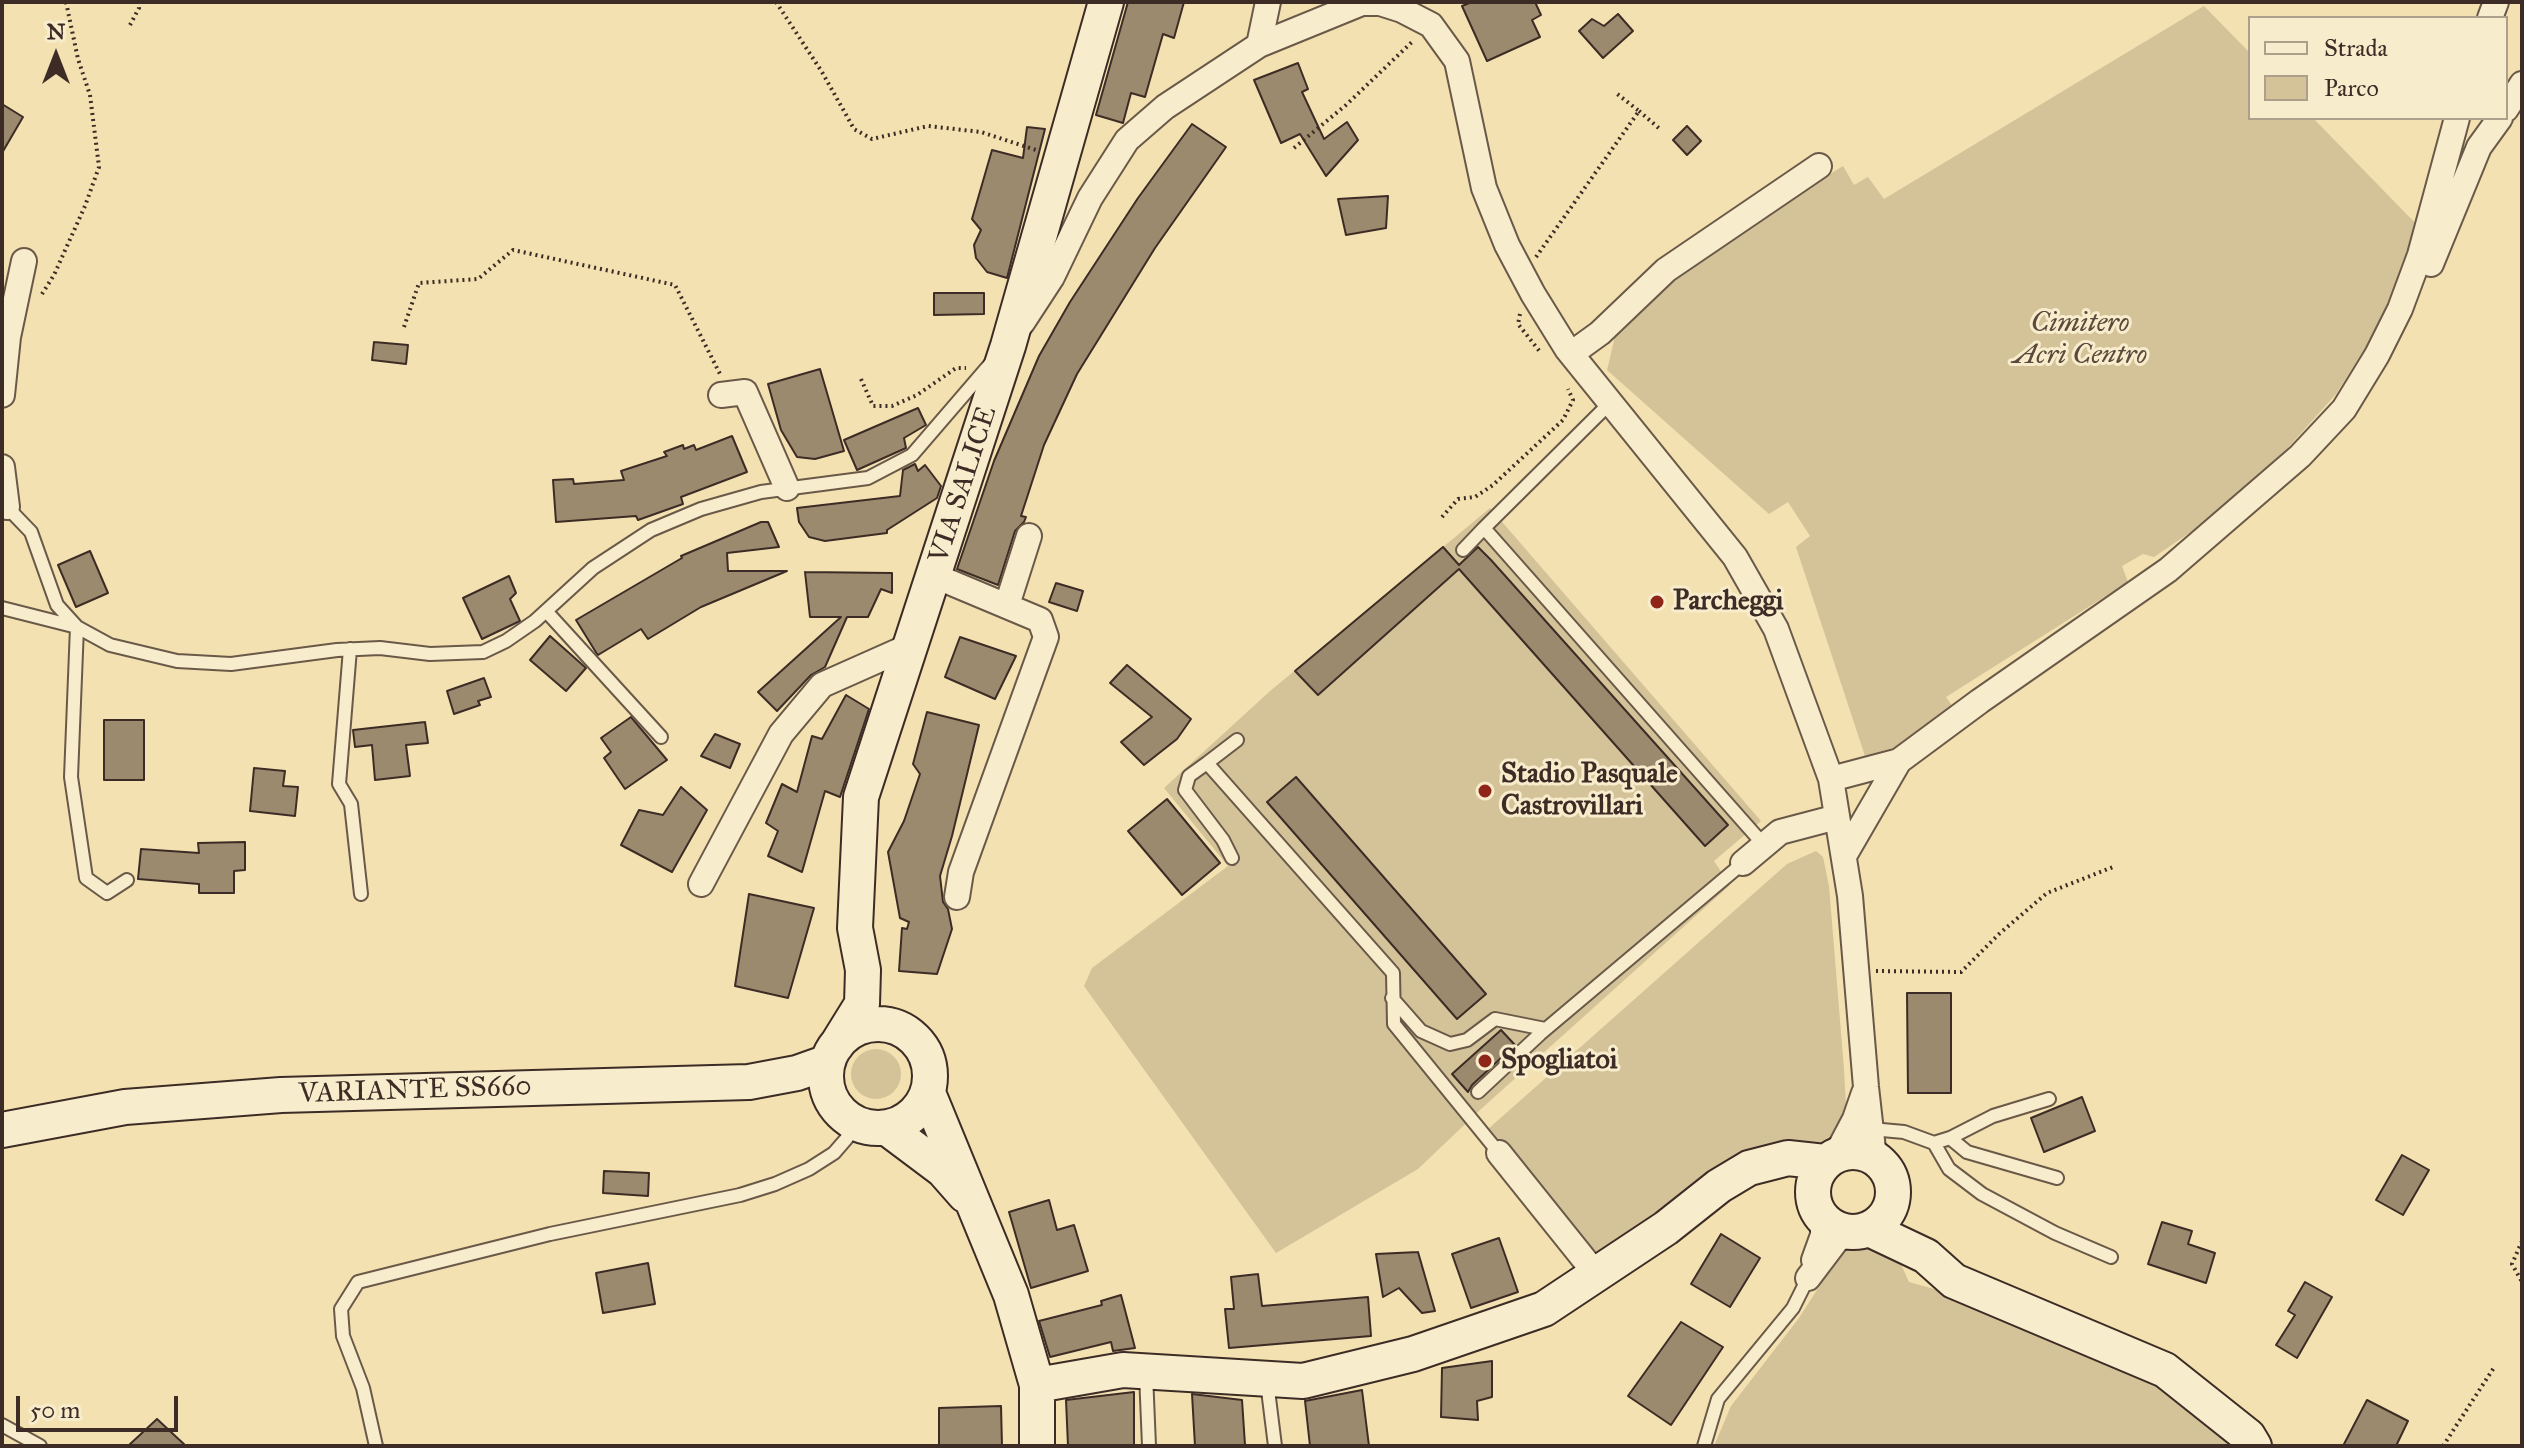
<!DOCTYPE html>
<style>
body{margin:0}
#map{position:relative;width:2524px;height:1448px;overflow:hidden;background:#f3e1b1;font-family:"IM FELL Great Primer",serif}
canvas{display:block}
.frame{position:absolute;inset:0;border:4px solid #3d2c25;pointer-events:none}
.legend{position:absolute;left:2248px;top:16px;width:260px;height:104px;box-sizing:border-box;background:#f7eccc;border:2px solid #ad9f89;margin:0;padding:10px 14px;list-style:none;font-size:24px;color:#3d2c25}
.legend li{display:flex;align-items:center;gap:16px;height:40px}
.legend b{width:40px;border:2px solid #ad9f89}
.north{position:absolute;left:16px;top:16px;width:80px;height:80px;-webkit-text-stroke:6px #f7eccc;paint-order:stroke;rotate:0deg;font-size:22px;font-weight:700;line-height:32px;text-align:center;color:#3d2c25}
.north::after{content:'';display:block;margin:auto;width:28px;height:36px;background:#3d2c25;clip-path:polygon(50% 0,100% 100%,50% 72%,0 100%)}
.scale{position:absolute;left:16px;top:1396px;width:162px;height:36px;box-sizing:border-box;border:4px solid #3d2c25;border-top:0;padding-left:10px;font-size:24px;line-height:28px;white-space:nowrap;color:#3d2c25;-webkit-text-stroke:6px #f7eccc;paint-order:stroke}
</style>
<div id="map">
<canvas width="2524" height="1448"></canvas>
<div class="frame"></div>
<ul class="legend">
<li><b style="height:10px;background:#f7eccc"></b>Strada</li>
<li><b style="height:22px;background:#d4c299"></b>Parco</li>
</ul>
<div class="north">N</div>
<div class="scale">50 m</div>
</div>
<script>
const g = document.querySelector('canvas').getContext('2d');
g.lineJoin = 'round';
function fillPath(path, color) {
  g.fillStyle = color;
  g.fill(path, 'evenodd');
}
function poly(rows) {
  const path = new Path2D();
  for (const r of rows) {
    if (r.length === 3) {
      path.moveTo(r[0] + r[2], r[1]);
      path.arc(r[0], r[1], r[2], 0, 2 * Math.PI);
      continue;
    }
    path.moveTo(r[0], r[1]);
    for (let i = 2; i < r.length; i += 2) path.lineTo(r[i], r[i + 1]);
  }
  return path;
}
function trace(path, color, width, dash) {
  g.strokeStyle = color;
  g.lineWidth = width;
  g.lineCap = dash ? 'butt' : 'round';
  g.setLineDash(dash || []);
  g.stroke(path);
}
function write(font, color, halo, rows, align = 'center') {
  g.font = font + ' "IM FELL Great Primer",serif';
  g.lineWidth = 6;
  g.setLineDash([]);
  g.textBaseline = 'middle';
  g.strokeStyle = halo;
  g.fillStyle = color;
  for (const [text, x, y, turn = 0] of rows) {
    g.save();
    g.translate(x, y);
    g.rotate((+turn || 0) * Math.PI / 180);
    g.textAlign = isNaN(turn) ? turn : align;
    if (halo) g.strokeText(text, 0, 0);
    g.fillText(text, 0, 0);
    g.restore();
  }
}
fillPath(poly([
 [2204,6,2250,53,2250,118,2313,118,2419,227,2394,302,2336,394,2277,460,2220,512,2154,557,2143,554,2122,566,2128,582,1946,697,1953,707,1903,745,1865,756,1796,547,1810,536,1788,502,1769,514,1607,370,1618,324,1693,260,1843,166,1854,185,1868,177,1884,199],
 [1490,508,1761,821,1714,861,1730,885,1481,1109,1418,1169,1276,1253,1084,986,1092,968,1228,866,1164,788,1269,692],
 [1816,851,1823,857,1829,886,1844,1069,1846,1106,1844,1120,1826,1144,1809,1150,1604,1257,1578,1239,1494,1143,1487,1130,1787,864],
 [876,1074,25],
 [1862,1236,1900,1262,1909,1282,1959,1296,2144,1375,2241,1446,1714,1446,1731,1406,1799,1318,1847,1243]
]), '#d4c299');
const building = poly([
 [1128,2,1184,2,1174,38,1163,34,1145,97,1131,93,1123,123,1096,115,1128,2],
 [1472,2,1535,2,1541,15,1532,20,1540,37,1487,61,1462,6,1472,2],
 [1618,14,1633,31,1603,58,1579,31,1592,19,1604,26,1618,14],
 [1298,63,1308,89,1302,92,1324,139,1347,122,1358,140,1326,176,1300,134,1281,143,1254,80,1298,63],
 [2,104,23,117,2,153,2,104],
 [1192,124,1226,147,1155,248,1077,374,1044,445,1021,516,1026,517,1024,522,1015,531,998,585,957,569,994,461,1039,356,1070,302,1138,198,1192,124],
 [1687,126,1701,141,1687,155,1673,140,1687,126],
 [1027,127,1045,129,1007,278,987,272,976,258,974,245,981,230,972,219,992,150,1023,158,1027,127],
 [1388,196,1386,228,1346,235,1338,199,1388,196],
 [934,293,984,293,984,314,934,315,934,293],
 [374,342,408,345,406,364,372,360,374,342],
 [820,369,844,451,815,459,797,457,781,430,768,384,820,369],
 [918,408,926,425,904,438,906,448,857,470,844,440,918,408],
 [732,436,747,472,681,497,683,504,638,520,636,516,556,522,553,480,573,479,574,484,624,480,621,471,667,456,664,452,683,445,684,449,694,445,696,450,732,436],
 [915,464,918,471,925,465,941,486,937,498,887,530,887,533,825,541,809,537,799,522,797,508,900,496,903,470,915,464],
 [761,522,768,522,779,547,727,553,728,571,787,571,701,607,648,639,641,629,598,655,597,654,576,620,682,558,681,556,761,522],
 [1443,547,1459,565,1478,547,1491,560,1728,825,1705,846,1459,569,1318,695,1295,671,1443,547],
 [90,551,108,593,76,607,58,565,90,551],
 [805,572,892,573,892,593,881,589,868,617,847,617,825,667,811,675,777,711,758,692,841,617,810,617,805,572],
 [509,576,516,593,510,599,520,621,482,639,463,598,509,576],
 [1056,583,1083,591,1077,611,1049,602,1056,583],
 [550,636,586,668,566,691,530,660,550,636],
 [960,637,1016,656,995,699,945,677,960,637],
 [1127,665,1191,719,1177,739,1144,765,1121,742,1152,717,1110,683,1127,665],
 [484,678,491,697,478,701,480,705,454,714,447,691,484,678],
 [846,695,869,709,840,797,825,791,802,872,768,856,778,831,766,823,782,784,797,792,812,736,822,739,846,695],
 [927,712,979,725,952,836,940,876,943,902,948,909,952,929,937,974,899,971,902,928,907,929,909,922,900,918,888,852,904,821,920,774,913,764,927,712],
 [631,717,667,760,625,789,604,758,611,752,601,738,631,717],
 [104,720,144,720,144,780,104,780,104,720],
 [425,722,428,743,406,745,410,776,375,780,372,745,355,747,353,730,425,722],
 [715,734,740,744,730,768,701,756,715,734],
 [254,768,285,771,283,786,298,787,295,816,250,811,254,768],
 [1296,777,1486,994,1457,1019,1267,802,1296,777],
 [681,787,707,810,672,872,621,845,639,810,663,815,681,787],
 [1167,799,1220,863,1182,895,1128,831,1167,799],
 [245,842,245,870,234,871,234,893,199,893,199,884,138,879,141,849,199,853,198,843,245,842],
 [749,894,814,908,788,998,735,986,749,894],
 [1907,993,1951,993,1951,1093,1908,1093,1907,993],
 [1501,1030,1515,1045,1472,1085,1468,1092,1452,1074,1501,1030],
 [2082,1097,2095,1131,2044,1152,2031,1118,2082,1097],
 [2402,1155,2429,1170,2403,1215,2376,1200,2402,1155],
 [604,1171,649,1173,648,1196,603,1193,604,1171],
 [1049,1200,1057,1230,1074,1225,1088,1271,1031,1288,1009,1212,1049,1200],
 [2162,1222,2192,1231,2188,1244,2215,1253,2206,1283,2148,1264,2162,1222],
 [1721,1234,1760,1258,1730,1307,1691,1284,1721,1234],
 [1499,1238,1518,1292,1471,1308,1452,1254,1499,1238],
 [1418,1252,1435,1311,1422,1313,1399,1288,1383,1297,1376,1254,1418,1252],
 [648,1263,655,1304,603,1313,596,1273,648,1263],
 [1258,1274,1262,1306,1368,1297,1371,1336,1229,1348,1225,1309,1234,1309,1231,1277,1258,1274],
 [2305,1282,2332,1297,2297,1358,2276,1345,2295,1315,2288,1311,2305,1282],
 [1121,1295,1135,1348,1113,1351,1111,1342,1050,1357,1039,1321,1102,1305,1101,1301,1121,1295],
 [1681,1322,1723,1347,1671,1425,1628,1396,1681,1322],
 [1492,1361,1492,1397,1477,1401,1478,1420,1441,1417,1442,1368,1492,1361],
 [1362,1390,1369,1446,1310,1446,1305,1401,1362,1390],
 [1134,1392,1134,1446,1068,1446,1066,1400,1134,1392],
 [1192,1394,1242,1400,1245,1445,1195,1446,1192,1394],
 [2367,1400,2408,1421,2396,1446,2343,1446,2367,1400],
 [1001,1406,1002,1446,939,1446,939,1408,1001,1406],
 [157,1419,186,1446,128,1446,157,1419]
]);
fillPath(building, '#9c8a6e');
trace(building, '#3d2c25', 2);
const service = poly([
 [4,504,31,532,57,605,77,627,110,645,177,661,231,664,337,650,380,648,430,654,483,652,506,641,535,621,593,568,651,530,701,509,761,492,868,478,912,455,992,362],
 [1484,528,1610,403],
 [1463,550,1484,528,1764,845],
 [2,608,77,627,71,777,86,878,107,893,127,880],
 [546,611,661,737],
 [350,649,339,784,351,804,361,894],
 [1207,763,1237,740],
 [1232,858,1223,840,1185,790,1189,776,1207,763,1393,973,1394,1024,1499,1153],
 [1392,998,1421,1031,1450,1044,1467,1040,1495,1019,1545,1029],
 [1478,1092,1540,1034,1743,863],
 [1871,1129,1904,1132,1934,1143,1950,1138,1993,1116,2049,1099],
 [1950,1138,1967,1152,2057,1178],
 [1934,1143,1949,1169,1982,1194,2055,1233,2111,1257],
 [1146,1374,1149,1446],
 [1267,1382,1275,1446],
 [2,1425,40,1446],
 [376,1446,363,1388,343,1336,341,1309,358,1282,550,1234,740,1195,775,1184,809,1169,834,1153,847,1138,849,1120],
 [1704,1446,1718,1399,1793,1308,1808,1278]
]);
const minor = poly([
 [2490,18,2496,2],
 [1259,45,1268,2],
 [2506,109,2522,84],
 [2431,264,2479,147,2500,118],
 [1022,323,1052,277,1090,198,1127,140,1165,107,1259,45,1362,3,1380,3,1402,10,1431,25,1457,61,1484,188,1507,245,1533,294,1567,349,1735,557,1776,629,1831,779,1850,896,1866,1087,1874,1158],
 [1571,354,1600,333,1666,270,1819,166],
 [2,395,8,337,24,261],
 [721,395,745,392,787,488],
 [2,467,7,507],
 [935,576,1040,620,1046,637,961,872,957,897],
 [1007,605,1029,536],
 [1899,761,1980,701,2168,570,2300,456,2344,409,2377,355,2400,309,2420,255,2457,118],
 [1831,779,1899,761,1844,856],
 [1743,863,1780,832,1837,817],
 [701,884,781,734,822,685,912,645],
 [1499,1153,1596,1274],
 [1836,1155,1855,1119,1864,1093],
 [1814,1260,1823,1235,1823,1220],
 [1808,1278,1836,1241,1848,1232]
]);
const secondary = poly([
 [878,1076,52],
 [836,1046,862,1004,863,970,855,928,861,797,1008,346,1106,2],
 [928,1093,1011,1295,1037,1385,1037,1446],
 [887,1128,943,1170,965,1195],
 [2,1130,125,1107,281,1095,749,1082,797,1073,828,1062],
 [1853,1192,40],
 [1869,1229,1926,1256,1954,1281,2165,1370,2248,1436,2254,1446],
 [1037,1385,1123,1370,1303,1381,1413,1354,1544,1309,1666,1228,1719,1186,1749,1168,1788,1158,1825,1162]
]);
trace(service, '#6a5948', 16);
trace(minor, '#6a5948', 28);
trace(secondary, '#3d2c25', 38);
trace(poly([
 [38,2,49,2],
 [776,2,822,72,854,129,872,139,928,126,981,132,1036,150],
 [130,25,139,8,138,2],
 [1639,111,1661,130],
 [1294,148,1346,105,1414,40],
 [1536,257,1639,111,1616,93],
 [42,294,54,275,85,206,99,167,90,95,78,59,66,2],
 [1520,314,1518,324,1541,353],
 [404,327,419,283,478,279,513,250,675,285,720,374],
 [861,379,873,406,892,406,917,395,956,368,966,368],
 [1442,517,1458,499,1475,497,1493,485,1563,420,1573,400,1568,389],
 [1876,971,1961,972,1999,934,2047,893,2113,867],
 [2522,1241,2512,1264,2522,1282],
 [2443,1446,2495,1366]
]), '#3d2c25', 4, [2, 4]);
trace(service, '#f7eccc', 12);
trace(minor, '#f7eccc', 24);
trace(secondary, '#f7eccc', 34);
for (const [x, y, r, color] of [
 [1657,602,8,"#8f2418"],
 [1485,791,8,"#8f2418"],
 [1485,1061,8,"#8f2418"]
]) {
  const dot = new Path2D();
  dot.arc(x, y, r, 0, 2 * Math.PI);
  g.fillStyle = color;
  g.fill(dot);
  trace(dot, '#f7eccc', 3);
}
write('italic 28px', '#5b4a3c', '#f7eccc', [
 ["Cimitero",2080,324],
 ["Acri Centro",2080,356]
]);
write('28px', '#3d2c25', '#f7eccc', [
 ["VIA SALICE",964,485,-72],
 ["VARIANTE SS660",415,1091,-2]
]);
write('bold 28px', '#3d2c25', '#f7eccc', [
 ["Parcheggi",1673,602],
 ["Stadio Pasquale",1501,775],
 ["Castrovillari",1501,807],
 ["Spogliatoi",1501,1061]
], 'left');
</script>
